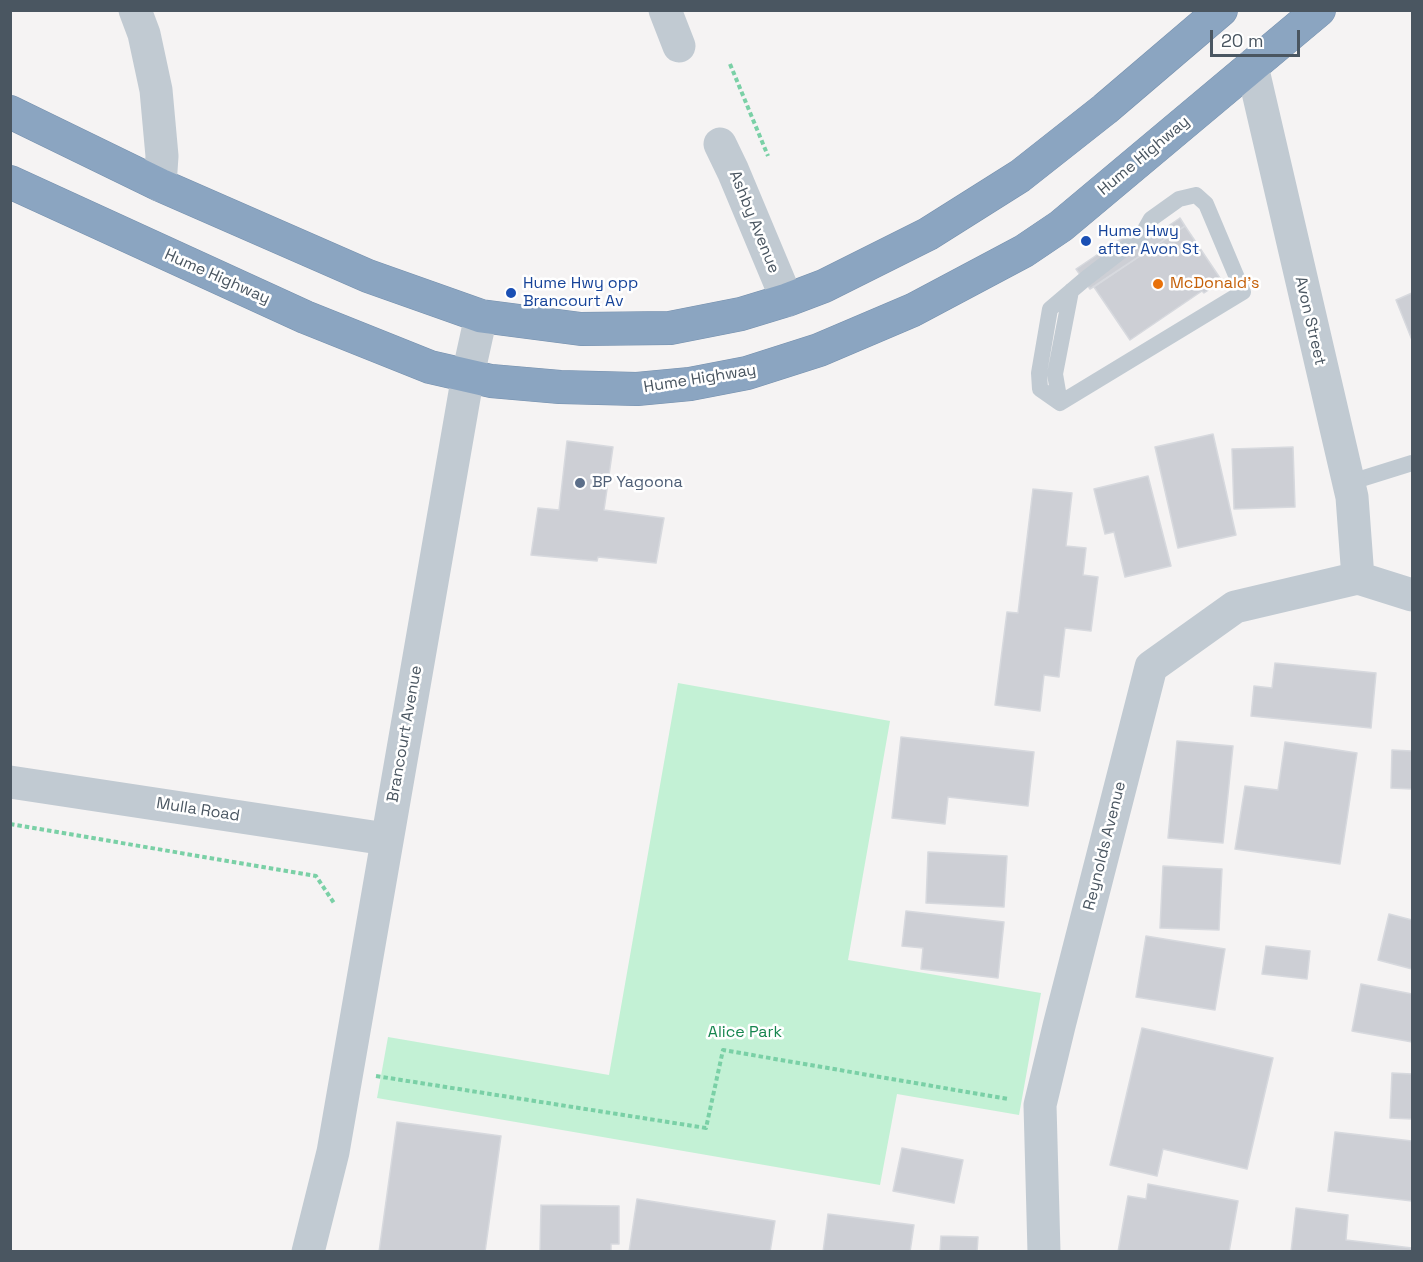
<!DOCTYPE html>
<style>
body{margin:0}
#map{position:relative;width:1423px;height:1262px;overflow:hidden;background:#f5f3f3;font-family:"Space Grotesk",sans-serif}
canvas{display:block}
.frame{position:absolute;inset:0;border:12px solid #4a5661;pointer-events:none}
.scale{position:absolute;left:1210px;top:30px;width:90px;height:27px;box-sizing:border-box;border:3px solid #4a5661;border-top:0;padding-left:8px;font-size:18px;line-height:21px;white-space:nowrap;color:#4a5661;-webkit-text-stroke:4px #fff;paint-order:stroke}
</style>
<div id="map">
<canvas width="1423" height="1262"></canvas>
<div class="frame"></div>
<div class="scale">20 m</div>
</div>
<script>
const ctx = document.querySelector('canvas').getContext('2d');
ctx.lineJoin = 'round';
function paint(path, color) { ctx.fillStyle = color; ctx.fill(path, 'evenodd'); }
const toPath = rows => new Path2D(rows.map(r => 'M' + r).join(''));
function strokePath(path, color, width, dash) { ctx.strokeStyle = color; ctx.lineWidth = width; ctx.lineCap = dash ? 'butt' : 'round'; ctx.setLineDash(dash || []); ctx.stroke(path); }
function write(font, color, halo, rows, align = 'center') {
  ctx.font = font + ' "Space Grotesk",sans-serif'; ctx.lineWidth = 5; ctx.setLineDash([]); ctx.textBaseline = 'middle'; ctx.strokeStyle = halo; ctx.fillStyle = color; for (const [text, x, y, turn = 0] of rows) {
    ctx.save(); ctx.translate(x, y); ctx.rotate((+turn || 0) * Math.PI / 180); ctx.textAlign = isNaN(turn) ? turn : align; if (halo) ctx.strokeText(text, 0, 0); ctx.fillText(text, 0, 0); ctx.restore();
  }
}
const green = toPath([
 [678,683,890,721,848,960,1041,993,1019,1115,897,1094,880,1185,377,1098,388,1037,609,1075]
]);
const building = toPath([
 [1180,218,1185,226,1090,289,1076,269,1137,228,1146,241,1180,218],
 [1185,226,1222,281,1204,293,1202,291,1130,340,1094,287,1185,226],
 [1412,293,1412,340,1396,300,1412,293],
 [1213,434,1236,535,1178,548,1155,447,1213,434],
 [567,441,613,447,604,510,664,518,656,563,598,557,597,561,531,555,538,508,559,510,567,441],
 [1293,447,1295,507,1234,509,1232,449,1293,447],
 [1148,476,1171,566,1125,577,1114,532,1105,534,1094,489,1148,476],
 [1033,489,1072,493,1066,546,1086,548,1083,575,1098,577,1091,631,1065,628,1059,677,1044,675,1040,711,995,705,1007,612,1018,613,1033,489],
 [1275,663,1376,673,1371,728,1251,716,1254,686,1272,688,1275,663],
 [901,737,1034,752,1028,806,948,797,945,824,892,818,901,737],
 [1177,741,1233,746,1223,843,1168,838,1177,741],
 [1285,742,1357,753,1340,864,1235,849,1245,786,1278,790,1285,742],
 [1392,750,1412,751,1412,789,1391,788,1392,750],
 [928,852,1007,856,1004,907,926,903,928,852],
 [1163,866,1222,869,1219,930,1160,928,1163,866],
 [906,911,1004,922,998,978,921,969,923,948,902,946,906,911],
 [1389,914,1412,920,1412,969,1378,960,1389,914],
 [1146,936,1225,949,1215,1010,1136,997,1146,936],
 [1266,946,1310,951,1307,979,1262,974,1266,946],
 [1361,984,1412,994,1412,1042,1352,1031,1361,984],
 [1142,1028,1273,1058,1247,1169,1163,1149,1157,1176,1110,1165,1142,1028],
 [1392,1073,1412,1074,1412,1119,1390,1118,1392,1073],
 [397,1122,501,1136,485,1252,379,1252,397,1122],
 [1335,1132,1412,1141,1412,1201,1328,1191,1335,1132],
 [902,1148,963,1160,954,1203,893,1191,902,1148],
 [1148,1184,1238,1201,1229,1252,1118,1252,1128,1196,1146,1199,1148,1184],
 [637,1199,775,1221,770,1252,629,1252,637,1199],
 [541,1205,619,1206,619,1244,611,1244,611,1252,540,1252,541,1205],
 [1296,1208,1348,1215,1346,1240,1412,1248,1412,1252,1291,1252,1296,1208],
 [828,1214,914,1225,910,1252,823,1252,828,1214],
 [941,1236,978,1237,977,1252,940,1252,941,1236]
]);
const path = toPath([
 [730,64,768,156],
 [10,824,316,876,334,903],
 [376,1076,706,1128,723,1050,1008,1099]
]);
const lane = toPath([
 [1196,195,1206,204,1243,292,1060,403,1040,389,1039,373,1050,309,1084,280,1142,235,1151,219,1179,199,1196,195],
 [1060,403,1055,374,1071,291],
 [1348,483,1412,463]
]);
const street = toPath([
 [135,10,144,34,156,90,162,156,160,185],
 [665,10,679,46],
 [1252,66,1352,497,1358,578],
 [720,144,733,171,787,300],
 [1358,578,1412,595],
 [10,782,386,839],
 [308,1252,333,1152,468,375,481,316],
 [1044,1252,1040,1105,1059,1026,1151,667,1235,607,1358,578]
]);
const highway = toPath([
 [10,112,160,185,368,276,481,316,581,329,670,328,741,314,787,300,824,286,928,234,1020,176,1105,109,1221,10],
 [10,182,305,317,430,367,491,381,560,387,637,389,690,384,747,373,819,350,913,310,1024,251,1061,226,1319,10]
]);
const markers = [
 [1086,241,6,"#1a4fb4"],
 [1158,284,6,"#e8710a"],
 [511,293,6,"#1a4fb4"],
 [580,483,6,"#5c6f8a"]
];
const streetNames = [
 ["Hume Highway",1144,156,-40],
 ["Ashby Avenue",754,222,68],
 ["Hume Highway",217,277,24],
 ["Avon Street",1310,321,77],
 ["Hume Highway",700,379,-9],
 ["Brancourt Avenue",405,734,-80],
 ["Mulla Road",198,810,9],
 ["Reynolds Avenue",1105,846,-76]
];
const transitNames = [
 ["Hume Hwy",1098,232],
 ["after Avon St",1098,250],
 ["Hume Hwy opp",523,284],
 ["Brancourt Av",523,302]
];
const foodNames = [
 ["McDonald's",1170,284]
];
const serviceNames = [
 ["BP Yagoona",592,483]
];
const parkNames = [
 ["Alice Park",745,1033]
];
paint(green, '#c3f1d5');
paint(building, '#cdcfd5');
strokePath(building, '#d7d9de', 1.5);
strokePath(highway, '#7690ad', 34);
strokePath(path, '#7ad0a6', 4, [4.5, 3]);
strokePath(lane, '#c1cad2', 16);
strokePath(street, '#c1cad2', 33);
strokePath(highway, '#8ba5c1', 33);
for (const [x, y, r, color] of markers) { const dot = new Path2D(); dot.arc(x, y, r, 0, 2 * Math.PI); ctx.fillStyle = color; ctx.fill(dot); strokePath(dot, '#fff', 2); }
write('16px', '#4a5661', '#fff', streetNames);
write('16px', '#164399', '#fff', transitNames, 'left');
write('16px', '#c56008', '#fff', foodNames, 'left');
write('16px', '#4e5e75', '#fff', serviceNames, 'left');
write('16px', '#17864f', '#fff', parkNames);
</script>
